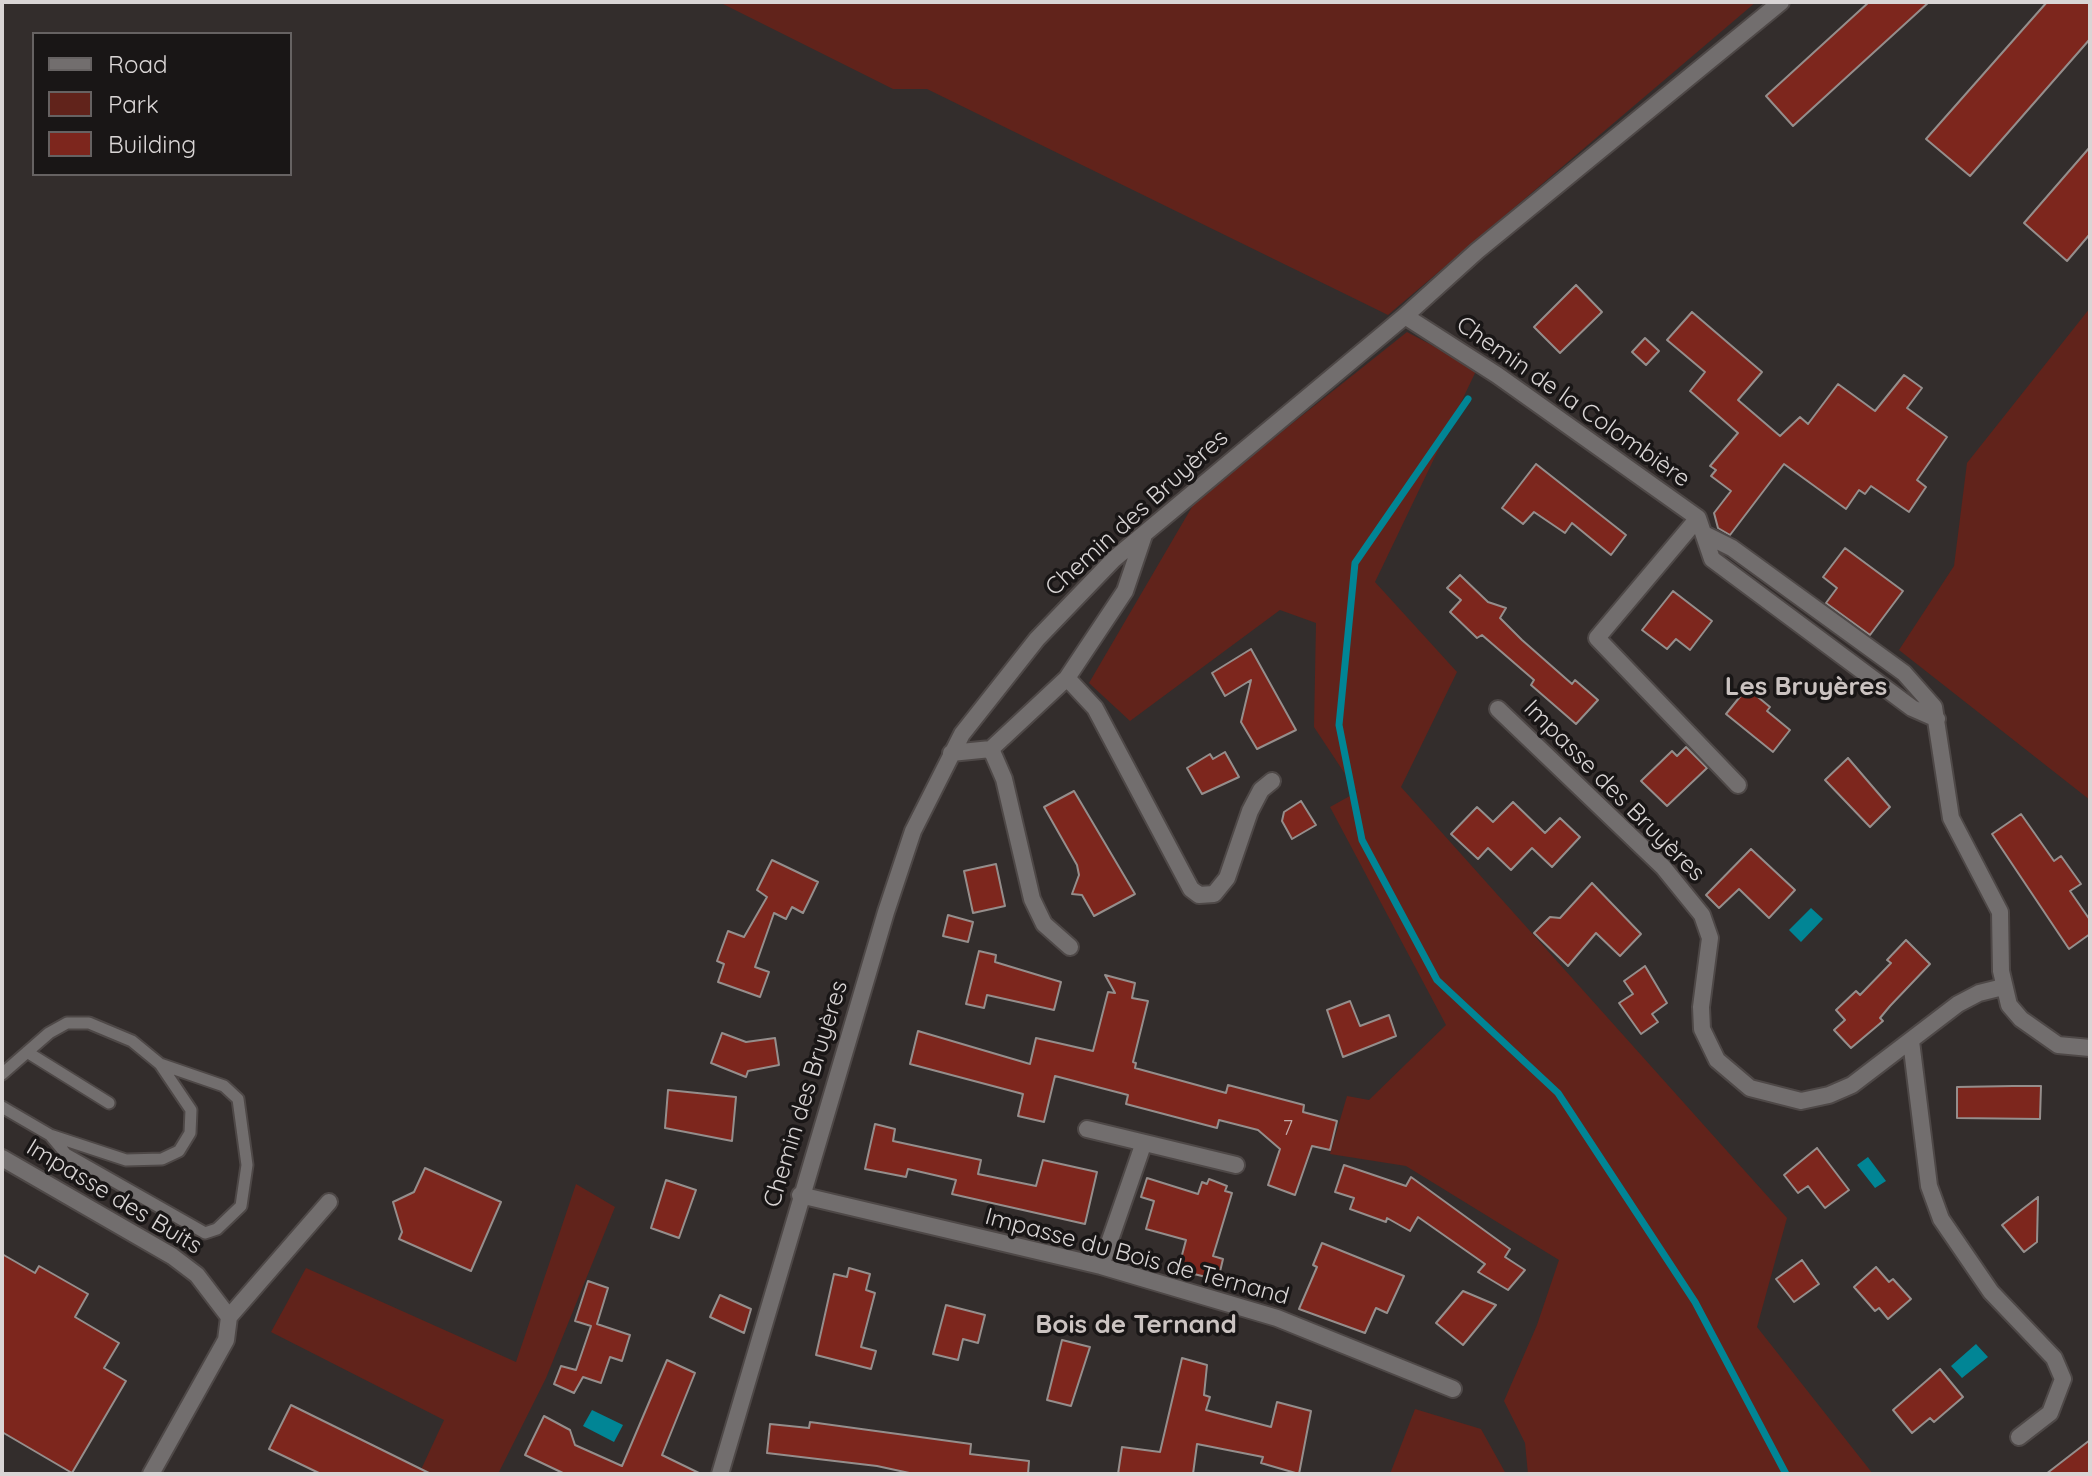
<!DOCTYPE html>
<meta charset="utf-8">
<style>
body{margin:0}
#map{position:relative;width:2092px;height:1476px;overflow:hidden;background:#332d2c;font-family:Quicksand,sans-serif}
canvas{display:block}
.frame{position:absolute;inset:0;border:4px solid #d9d5d5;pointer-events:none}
.legend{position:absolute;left:32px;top:32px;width:260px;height:144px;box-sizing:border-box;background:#191616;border:2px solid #666262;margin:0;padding:10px 14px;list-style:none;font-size:24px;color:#d9d5d5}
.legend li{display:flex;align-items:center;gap:16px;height:40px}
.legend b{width:40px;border:2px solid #666262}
</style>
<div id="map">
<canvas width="2092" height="1476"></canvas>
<div class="frame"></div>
<ul class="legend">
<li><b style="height:10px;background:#726e6e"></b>Road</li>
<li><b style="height:22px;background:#61231b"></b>Park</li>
<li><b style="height:22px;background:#7d261d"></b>Building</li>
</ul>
</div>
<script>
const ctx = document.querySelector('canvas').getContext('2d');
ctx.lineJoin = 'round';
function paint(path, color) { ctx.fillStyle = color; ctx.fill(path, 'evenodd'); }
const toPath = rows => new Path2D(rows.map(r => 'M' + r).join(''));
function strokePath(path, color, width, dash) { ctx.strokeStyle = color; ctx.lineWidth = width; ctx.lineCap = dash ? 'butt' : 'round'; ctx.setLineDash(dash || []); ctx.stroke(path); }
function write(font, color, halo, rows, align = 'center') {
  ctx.font = font + ' Quicksand,sans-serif'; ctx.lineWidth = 7; ctx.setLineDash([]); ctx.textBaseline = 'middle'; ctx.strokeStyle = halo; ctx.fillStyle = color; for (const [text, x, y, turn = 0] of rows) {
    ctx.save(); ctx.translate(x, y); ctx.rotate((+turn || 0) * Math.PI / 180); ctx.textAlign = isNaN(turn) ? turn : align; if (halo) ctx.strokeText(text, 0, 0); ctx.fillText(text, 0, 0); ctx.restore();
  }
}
const green = toPath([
 [719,2,1756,2,1388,315,927,89,893,89],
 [2090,308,2090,800,1899,650,1954,566,1967,463],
 [1407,332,1477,369,1375,582,1457,672,1401,787,1787,1218,1757,1327,1873,1474,1528,1474,1525,1443,1504,1401,1537,1325,1559,1260,1406,1166,1330,1154,1347,1096,1369,1100,1446,1025,1330,807,1357,792,1314,727,1316,623,1280,610,1130,721,1089,683,1196,500],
 [576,1184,615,1207,546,1378,498,1474,419,1474,444,1420,271,1332,306,1268,516,1362],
 [1415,1409,1481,1429,1506,1474,1390,1474]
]);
const water = toPath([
 [1811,908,1823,919,1801,942,1789,930],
 [1868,1157,1886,1181,1875,1188,1857,1165],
 [1976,1344,1988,1357,1962,1378,1951,1366],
 [592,1410,623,1425,614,1442,583,1426]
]);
const stream = toPath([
 [1468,399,1355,563,1339,725,1362,840,1437,980,1558,1093,1695,1302,1786,1474]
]);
const building = toPath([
 [1869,2,1929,2,1793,126,1766,96,1869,2],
 [2047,2,2090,2,2090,39,1970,176,1926,139,2047,2],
 [2090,147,2090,234,2067,261,2024,223,2090,147],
 [1576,285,1602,312,1560,353,1534,327,1576,285],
 [1692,312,1762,372,1738,400,1780,436,1800,417,1808,424,1838,384,1875,411,1904,375,1922,388,1907,408,1947,437,1917,480,1926,487,1909,512,1871,486,1865,494,1859,490,1846,509,1784,464,1730,535,1718,528,1714,513,1731,491,1711,476,1716,470,1710,466,1738,433,1690,391,1705,372,1667,340,1692,312],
 [1645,338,1659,351,1646,365,1632,352,1645,338],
 [1536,464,1626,535,1611,555,1572,523,1565,533,1534,512,1523,524,1502,508,1536,464],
 [1845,548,1903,591,1870,635,1826,603,1837,588,1823,577,1845,548],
 [1460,575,1488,602,1506,608,1500,618,1522,640,1572,684,1575,680,1598,700,1576,724,1531,685,1534,680,1482,635,1477,638,1450,612,1461,600,1447,588,1460,575],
 [1673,591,1712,621,1690,650,1676,639,1667,649,1642,630,1673,591],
 [1251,649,1296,730,1257,749,1241,722,1251,680,1225,696,1212,673,1251,649],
 [1747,688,1770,707,1767,711,1790,730,1773,752,1726,714,1747,688],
 [1686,747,1707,768,1667,806,1641,781,1672,751,1677,756,1686,747],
 [1225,752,1239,777,1202,794,1187,768,1210,754,1213,759,1225,752],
 [1848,758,1890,807,1870,827,1825,780,1848,758],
 [1074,791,1135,894,1094,916,1082,895,1072,894,1079,875,1077,865,1044,807,1074,791],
 [1301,801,1316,825,1292,839,1282,821,1284,812,1301,801],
 [1513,802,1545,833,1560,818,1580,837,1552,867,1532,848,1511,870,1488,848,1478,859,1451,834,1477,807,1493,822,1513,802],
 [2021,814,2054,861,2061,856,2081,884,2070,891,2090,920,2090,934,2069,949,1992,834,2021,814],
 [1751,849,1795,890,1769,918,1739,889,1719,908,1706,895,1751,849],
 [772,860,818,882,803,913,792,907,786,919,774,913,755,967,769,972,760,997,718,982,724,964,717,961,728,931,744,937,767,897,757,890,772,860],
 [996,864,1005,906,973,913,964,871,996,864],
 [1592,883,1641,934,1620,956,1596,933,1568,966,1534,933,1550,917,1560,918,1592,883],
 [948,915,973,922,968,942,943,936,948,915],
 [1906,940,1930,964,1890,1006,1880,1018,1883,1021,1851,1048,1834,1030,1845,1020,1836,1010,1856,991,1860,995,1891,963,1887,960,1906,940],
 [979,951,996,955,995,962,1061,982,1054,1010,987,995,984,1008,966,1004,979,951],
 [1645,966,1667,1003,1652,1014,1658,1022,1641,1034,1619,1003,1633,994,1624,981,1645,966],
 [1105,975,1135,983,1132,998,1148,1001,1133,1062,1136,1063,1135,1068,1226,1093,1228,1085,1304,1105,1303,1112,1337,1121,1330,1150,1312,1146,1295,1195,1268,1185,1280,1149,1258,1130,1219,1120,1217,1128,1126,1104,1128,1095,1055,1076,1044,1122,1018,1116,1023,1094,910,1064,918,1031,1030,1064,1036,1038,1093,1051,1108,992,1115,993,1105,975],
 [1350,1001,1360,1026,1389,1015,1396,1036,1343,1057,1327,1010,1350,1001],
 [722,1033,746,1042,775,1038,779,1065,748,1071,746,1077,711,1063,722,1033],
 [2013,1086,2041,1086,2040,1119,1957,1118,1957,1087,2013,1086],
 [668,1090,736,1097,732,1141,665,1128,668,1090],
 [875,1124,895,1129,893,1141,981,1160,978,1174,1036,1186,1043,1160,1097,1172,1085,1224,952,1194,956,1180,908,1169,906,1177,865,1169,875,1124],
 [1817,1148,1849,1190,1825,1208,1808,1186,1798,1193,1784,1175,1817,1148],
 [1344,1165,1406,1186,1411,1177,1510,1249,1505,1257,1525,1270,1508,1290,1478,1272,1485,1264,1418,1217,1410,1231,1387,1218,1386,1222,1350,1209,1354,1198,1335,1192,1344,1165],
 [425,1168,501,1202,471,1271,399,1239,402,1232,393,1202,414,1192,425,1168],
 [1147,1178,1198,1194,1202,1182,1207,1184,1209,1179,1227,1186,1225,1191,1232,1193,1213,1256,1223,1259,1218,1280,1178,1270,1186,1240,1146,1229,1154,1201,1141,1197,1147,1178],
 [666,1180,696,1190,679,1238,651,1228,666,1180],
 [2038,1197,2037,1242,2024,1252,2002,1225,2038,1197],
 [1322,1243,1404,1276,1387,1313,1376,1308,1365,1333,1299,1309,1317,1267,1313,1265,1322,1243],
 [2,1254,35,1273,39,1266,88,1294,75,1317,119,1343,104,1368,126,1381,72,1473,2,1432,2,1254],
 [1802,1260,1819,1284,1794,1302,1776,1279,1802,1260],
 [1876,1267,1889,1282,1893,1279,1911,1299,1888,1319,1879,1308,1875,1311,1854,1287,1876,1267],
 [849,1268,870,1274,866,1290,875,1293,861,1347,876,1351,871,1369,816,1355,834,1274,847,1277,849,1268],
 [588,1281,608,1288,597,1324,630,1335,622,1361,610,1357,601,1383,583,1377,574,1393,554,1384,561,1366,576,1370,591,1326,575,1321,588,1281],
 [1463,1291,1496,1305,1463,1345,1436,1323,1463,1291],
 [720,1295,751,1309,744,1333,710,1317,720,1295],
 [946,1305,985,1315,978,1343,963,1339,958,1360,933,1354,946,1305],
 [1062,1340,1090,1347,1071,1406,1047,1400,1062,1340],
 [1182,1358,1207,1365,1204,1395,1210,1397,1206,1410,1271,1427,1277,1402,1311,1411,1299,1474,1261,1463,1263,1457,1197,1444,1193,1474,1118,1474,1122,1447,1160,1452,1182,1358],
 [667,1360,695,1373,662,1455,701,1474,565,1474,525,1455,544,1416,570,1430,575,1445,622,1466,667,1360],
 [1940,1369,1963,1397,1934,1422,1930,1418,1912,1433,1893,1410,1940,1369],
 [291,1405,431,1474,321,1474,269,1449,291,1405],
 [810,1422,971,1444,970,1454,1029,1461,1028,1474,914,1474,877,1466,767,1453,770,1424,809,1428,810,1422],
 [2090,1440,2090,1474,2046,1474,2090,1440]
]);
const service = toPath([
 [27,1052,109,1103],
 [2,1074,49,1033,67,1023,89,1023,132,1041,160,1064,191,1110,190,1133,179,1151,162,1159,126,1160,50,1135,2,1107],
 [50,1135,66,1154,205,1233,217,1229,241,1206,247,1165,238,1099,224,1086,160,1064]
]);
const minor = toPath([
 [1405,316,1497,375,1698,518,1712,559,1912,708,1937,719],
 [1698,518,1597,638,1738,785],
 [1704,534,1732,548,1904,673,1934,707,1951,818,2000,912,2001,971,2009,1005,2021,1019,2058,1045,2090,1048],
 [1067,678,1095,708,1191,889,1199,895,1214,894,1227,878,1250,811,1261,790,1272,781],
 [1498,709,1663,867,1702,915,1710,938,1701,1007,1702,1029,1717,1060,1750,1088,1801,1101,1829,1095,1852,1085,1958,1004,1979,993,2003,987],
 [991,749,1004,779,1032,899,1044,924,1070,947],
 [951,753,991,749,1067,678,1125,591,1144,535],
 [1911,1041,1929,1186,1941,1219,1991,1292,2054,1358,2063,1379,2050,1413,2019,1437],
 [1087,1129,1236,1165],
 [2,1158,172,1256,197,1275,229,1317],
 [800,1195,1101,1266,1277,1318,1453,1389],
 [1101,1266,1143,1145],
 [151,1474,226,1340,229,1317,329,1202],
 [720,1474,886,912,913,831,962,734,1037,639,1114,559,1405,316,1477,251,1781,2]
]);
const numberNames = [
 ["7",1288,1129]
];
const streetNames = [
 ["Chemin de la Colombière",1573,402,35],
 ["Chemin des Bruyères",1137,513,-42],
 ["Impasse des Bruyères",1614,791,45],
 ["Chemin des Bruyères",806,1094,-73],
 ["Impasse des Buits",114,1197,31],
 ["Impasse du Bois de Ternand",1137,1257,15]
];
const neighbourhoodNames = [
 ["Les Bruyères",1806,687],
 ["Bois de Ternand",1136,1325]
];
paint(green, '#61231b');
paint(water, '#018595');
strokePath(stream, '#018595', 7);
paint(building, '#7d261d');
strokePath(building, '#958e8c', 2);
strokePath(service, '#4e4847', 15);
strokePath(minor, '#4e4847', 20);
strokePath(service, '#726e6e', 11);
strokePath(minor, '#726e6e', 16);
write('20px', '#c2a9a7', null, numberNames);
write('24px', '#d9d5d5', '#191616', streetNames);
write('bold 26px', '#cbc3c1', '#191616', neighbourhoodNames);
</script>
